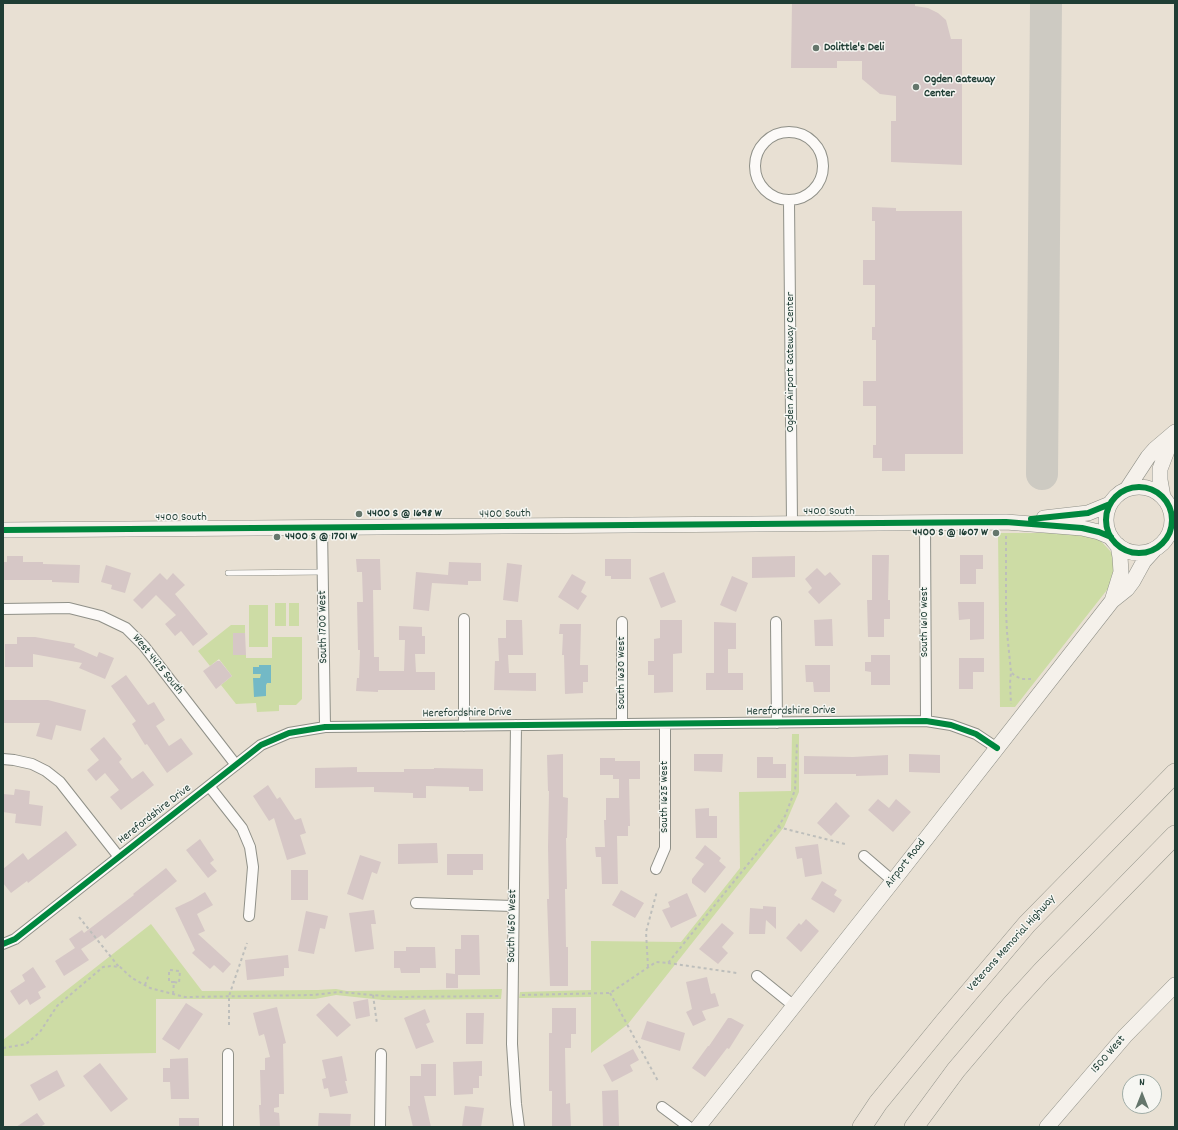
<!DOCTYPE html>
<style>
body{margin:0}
#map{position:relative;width:1178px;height:1130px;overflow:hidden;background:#e8e0d3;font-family:Dekko,sans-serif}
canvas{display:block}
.frame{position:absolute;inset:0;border:4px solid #1f3d34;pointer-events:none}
.north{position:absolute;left:1122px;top:1074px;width:40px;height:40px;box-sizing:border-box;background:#f6f6f2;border:1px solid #a0aca6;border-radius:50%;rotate:0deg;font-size:11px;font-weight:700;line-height:16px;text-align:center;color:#1f3d34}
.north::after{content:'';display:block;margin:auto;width:14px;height:18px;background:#65766c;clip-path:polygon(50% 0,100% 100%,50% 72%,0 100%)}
</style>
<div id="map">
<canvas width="1178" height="1130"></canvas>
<div class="frame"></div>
<div class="north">N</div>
</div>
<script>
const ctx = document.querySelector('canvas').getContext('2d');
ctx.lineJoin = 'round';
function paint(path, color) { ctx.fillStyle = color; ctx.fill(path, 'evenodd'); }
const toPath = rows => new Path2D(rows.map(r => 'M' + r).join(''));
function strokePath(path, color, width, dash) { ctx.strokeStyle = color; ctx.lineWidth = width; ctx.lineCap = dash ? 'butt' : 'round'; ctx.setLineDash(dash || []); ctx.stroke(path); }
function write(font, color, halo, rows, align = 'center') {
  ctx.font = font + ' Dekko,sans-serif'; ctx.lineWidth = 3; ctx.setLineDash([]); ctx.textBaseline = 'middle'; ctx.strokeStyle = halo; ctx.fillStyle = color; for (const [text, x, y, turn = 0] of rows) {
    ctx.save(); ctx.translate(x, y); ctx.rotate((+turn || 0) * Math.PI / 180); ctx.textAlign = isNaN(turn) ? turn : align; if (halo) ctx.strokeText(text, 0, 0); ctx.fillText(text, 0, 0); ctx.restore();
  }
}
const green = toPath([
 [998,533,1082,533,1100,540,1111,552,1114,559,1114,581,1015,707,1000,707],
 [275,603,286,603,286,626,275,626],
 [289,603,299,603,299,626,289,626],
 [249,605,268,605,268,647,249,647],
 [231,625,245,625,245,633,233,633,233,655,246,655,246,658,272,658,272,637,302,637,302,699,296,705,279,705,279,711,257,712,256,703,236,704,221,685,232,676,219,659,210,666,198,651],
 [792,734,799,734,799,792,784,827,628,1024,591,1053,591,997,519,998,520,992,591,990,591,941,681,942,740,868,739,792,791,791],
 [151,924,202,991,318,990,336,989,347,991,502,989,501,999,383,1000,336,995,315,999,156,999,156,1053,3,1056,3,1040]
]);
const water = toPath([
 [259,665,271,665,271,683,267,683,266,685,266,696,254,697,253,678,260,678,261,674,253,674,253,667,259,667]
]);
const taxiway = toPath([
 [1042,474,1046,3]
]);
const building = toPath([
 [792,3,915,3,915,6,928,8,938,13,946,20,951,39,962,39,962,165,891,162,891,121,896,121,896,96,880,94,862,79,862,61,837,61,837,68,791,68],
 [872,207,896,208,896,211,962,211,963,454,905,454,905,471,882,471,882,458,873,458,873,445,876,445,876,406,863,406,863,381,876,381,876,340,872,340,872,327,875,327,875,285,863,285,863,260,875,260,875,221,872,221],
 [872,555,889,555,888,600,890,600,890,619,884,619,884,637,868,637,867,600,872,600],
 [960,555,983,555,983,569,976,569,976,584,960,584],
 [7,556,23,556,23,562,43,562,43,564,80,565,79,583,52,582,52,580,3,580,3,562,7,562],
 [795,556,795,577,752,578,752,557],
 [356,559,380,559,381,590,373,590,374,657,379,657,379,671,404,671,405,640,399,640,399,626,422,627,422,636,425,636,425,654,415,654,416,672,435,672,435,690,378,690,378,692,356,691,357,678,359,678,360,650,358,650,357,602,363,602,362,572,357,572],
 [605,559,631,559,631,579,611,579,611,576,605,576],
 [449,562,481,563,481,581,468,581,468,585,432,583,429,611,413,609,416,572,448,575],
 [507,563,522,565,518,602,503,600],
 [106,565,131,573,125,593,111,589,112,585,101,582],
 [817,568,825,576,830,572,841,584,819,604,808,592,812,588,805,579],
 [664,572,676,602,661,608,649,578],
 [160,573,167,580,173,573,185,585,175,594,208,634,193,646,181,631,175,636,165,624,176,615,156,595,142,609,133,600],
 [572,574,586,582,581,592,587,596,578,610,558,597],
 [732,576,748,583,736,612,720,605],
 [958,602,984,602,984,639,970,640,970,619,959,620],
 [832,619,833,646,815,646,814,620],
 [506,620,522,620,523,655,508,655,509,673,536,673,536,691,494,690,495,661,499,661,498,638,506,638],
 [660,620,682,620,682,653,673,654,673,692,654,693,654,675,648,675,648,661,654,661,654,639,660,638],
 [714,622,736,623,736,649,728,649,728,673,743,673,743,690,706,690,706,673,714,673],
 [560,624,581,624,580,665,588,665,588,682,583,682,583,693,565,694,564,655,562,655,563,634,559,634],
 [233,633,245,633,246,655,233,655],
 [17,637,35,637,75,644,74,647,97,657,99,652,114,658,105,679,79,668,82,663,33,654,33,667,5,667,5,644,17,644],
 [871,655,890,655,890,685,871,685,871,672,865,671,865,662,871,662],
 [959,658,984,658,984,672,973,672,973,689,959,689],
 [217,661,220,661,232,676,216,689,203,671],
 [805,665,830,665,830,692,814,692,813,682,806,682],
 [126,675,148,705,154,702,165,720,156,726,169,746,181,738,193,754,167,773,147,744,145,745,132,724,136,721,111,686],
 [3,700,48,700,86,710,81,731,56,725,52,740,36,736,40,723,3,723],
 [104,737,122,759,119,762,132,779,143,771,154,785,121,810,110,797,119,790,105,773,96,781,87,770,99,760,90,749],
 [563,754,563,797,568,798,567,838,566,838,567,889,565,889,566,947,568,947,568,986,550,986,547,899,549,899,548,847,549,791,548,791,547,755],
 [694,754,723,754,722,772,694,771],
 [909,754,940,755,940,773,909,772],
 [888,755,888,775,856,776,856,774,804,774,804,756,853,757],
 [757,757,773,757,773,764,786,764,786,778,757,778],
 [600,758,615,758,615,761,640,761,640,779,629,779,630,826,628,826,628,836,617,836,618,884,602,884,601,857,596,857,595,847,605,847,604,820,606,820,606,798,619,798,619,779,613,779,613,775,600,775],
 [357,767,357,772,404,772,404,769,434,769,434,768,483,769,483,791,469,791,469,787,426,786,426,798,413,798,413,793,374,792,374,787,315,788,315,768],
 [268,785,277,799,280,797,295,820,301,818,306,833,300,835,306,854,287,860,274,818,269,821,253,796],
 [15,789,30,791,29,804,43,806,41,826,15,823,16,814,3,812,3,794,14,795],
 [878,799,889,808,896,799,911,812,893,832,868,810],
 [836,802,850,816,831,836,817,823],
 [709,808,709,816,717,816,717,838,696,838,695,809],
 [66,831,77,845,28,883,27,881,11,893,3,883,3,869,23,853,28,860],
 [200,839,214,860,210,863,217,871,208,878,186,850],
 [437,843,438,863,398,864,398,844],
 [818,844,822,874,805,877,802,858,797,859,795,847],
 [705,845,721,858,719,861,726,867,705,893,692,883,692,879,704,864,695,858],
 [447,854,483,854,483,870,473,870,473,875,447,875],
 [360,855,381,862,377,874,372,872,363,900,347,894],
 [166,868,177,881,105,939,102,935,81,949,89,960,64,976,55,961,75,948,69,939,82,930,84,933,134,895,133,894],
 [291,870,308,870,308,900,291,900],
 [822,881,837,890,834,895,842,900,834,913,811,899],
 [621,890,644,903,635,918,612,905],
 [205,892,213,905,197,914,205,931,198,934,231,964,223,973,214,965,210,969,192,953,195,950,175,908,192,900],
 [687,893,697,916,671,928,662,910,670,907,668,902],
 [763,906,776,907,776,929,766,920,765,934,749,934,750,908,763,909],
 [374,910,376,924,371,924,374,949,355,952,349,913],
 [306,911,328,916,325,929,320,928,314,954,298,951],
 [806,919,819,931,801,952,786,938,799,923,801,925],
 [722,923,734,933,722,947,728,953,718,964,699,949],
 [461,935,479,935,480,975,458,975,458,988,446,988,446,973,455,974,455,949,461,949],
 [406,947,435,947,436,968,420,968,420,973,401,973,400,968,394,968,394,951,406,951],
 [288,955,289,968,284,968,284,976,247,980,245,960],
 [33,967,46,987,38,992,41,998,30,1005,27,999,19,1005,10,991,25,981,22,975],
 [707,977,711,994,715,993,719,1006,702,1011,706,1020,693,1026,686,1012,692,1009,686,982],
 [368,999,370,1016,356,1019,353,1002],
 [186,1003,203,1014,179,1050,162,1039],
 [329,1003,351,1025,337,1037,316,1015],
 [277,1007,286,1043,283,1044,284,1094,279,1094,279,1107,274,1108,274,1112,279,1113,280,1127,260,1127,259,1105,261,1105,260,1070,265,1070,265,1058,270,1057,264,1034,259,1036,253,1013],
 [552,1008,576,1008,576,1034,571,1034,571,1048,565,1048,566,1104,570,1103,571,1127,552,1127,552,1091,549,1091,549,1033,552,1033],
 [425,1009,430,1022,426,1024,434,1042,416,1049,404,1018],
 [466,1013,484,1013,483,1044,466,1044],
 [728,1018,731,1018,744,1025,729,1049,727,1048,705,1077,692,1068,708,1046,709,1046],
 [647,1021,685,1033,680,1051,641,1039],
 [633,1049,639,1060,630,1065,633,1071,612,1082,603,1065],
 [342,1056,347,1081,345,1081,348,1093,330,1097,328,1088,324,1089,322,1079,326,1078,322,1060],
 [188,1058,189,1099,171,1099,170,1082,163,1082,163,1068,170,1068,170,1059],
 [482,1061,482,1076,479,1076,479,1088,473,1088,473,1094,454,1095,453,1062],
 [100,1063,128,1099,111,1112,83,1076],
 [421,1064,436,1064,436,1096,424,1096,431,1127,413,1127,408,1106,410,1106,410,1076,421,1076],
 [57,1070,65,1086,39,1101,30,1085],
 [618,1090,619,1127,603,1127,602,1091],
 [465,1106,484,1108,481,1127,462,1127],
 [37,1113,45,1124,40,1127,16,1127],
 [319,1113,351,1114,350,1127,318,1127],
 [179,1118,199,1118,199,1127,179,1127]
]);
const path = toPath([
 [1006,536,1006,611,1007,632,1011,672,1010,683,1011,704],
 [1012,673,1015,676,1022,679,1031,679],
 [778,827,845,844],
 [79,917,119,967],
 [668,963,737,973],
 [648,967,646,932,657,891],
 [145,985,149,974],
 [610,993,658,1081],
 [173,994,174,982,169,982,169,970,180,971,179,983,174,982],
 [373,995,377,1024],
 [522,995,610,993,656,962,668,963,778,827,785,816,795,790,797,743],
 [229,1025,229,996,247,943],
 [3,1048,26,1044,40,1032,57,1006,103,967,111,966,120,967,132,978,150,988,185,997,313,995,339,992,396,997,500,996]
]);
const lane = toPath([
 [228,573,323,572]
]);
const street = toPath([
 '755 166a34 34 0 1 1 68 0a34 34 0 1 1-68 0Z',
 [789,201,792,523],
 [925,522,926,721],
 [322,527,325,727],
 [3,609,69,608,101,616,126,628,144,646,236,765],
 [622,622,622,724],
 [776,622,777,723],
 [516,725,512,1044,516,1104,519,1127],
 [464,726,464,619],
 [3,759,14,760,32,764,46,771,60,782,119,857],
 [209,786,242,828,250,847,253,867,249,916],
 [864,856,893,881],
 [656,869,665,848,665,724],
 [416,903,513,906],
 [3,944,15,939,261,745,289,733,325,727,926,721,951,725,976,734,997,748],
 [757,976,794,1006],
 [228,1054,228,1127],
 [662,1107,689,1127],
 [380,1127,381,1054]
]);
const secondary = toPath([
 '1106 520a33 33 0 1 1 66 0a33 33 0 1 1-66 0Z',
 [1127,489,1148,457,1155,449,1175,432],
 [1163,497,1160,480,1160,469,1173,435],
 [1044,518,1088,513,1110,504],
 [3,530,1006,522,1082,528,1099,532,1111,537],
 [1112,601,1121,572,1120,557,1118,545],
 [698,1127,893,881,1112,601,1127,589,1133,581,1144,561,1154,550],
 [1047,1127,1125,1036,1175,985]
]);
const highway = toPath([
 [862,1127,878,1103,945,1021,1027,924,1175,773],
 [914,1127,956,1070,1012,1004,1042,971,1175,835]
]);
const cycleway = toPath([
 '1106 520a33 33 0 1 1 66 0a33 33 0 1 1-66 0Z',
 [1031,519,1088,513,1110,504],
 [3,530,1006,522,1082,528,1099,532,1111,537],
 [3,944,15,939,261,745,289,733,325,727,926,721,951,725,976,734,997,748]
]);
const markers = [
 [816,48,4,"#65766c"],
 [916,87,4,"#65766c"],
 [359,514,4,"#65766c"],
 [996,533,4,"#65766c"],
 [277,537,4,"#65766c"]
];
const poiNames = [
 ["Dolittle's Deli",824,48],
 ["Ogden Gateway",924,80],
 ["Center",924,94],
 ["4400 S @ 1698 W",367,514],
 ["4400 S @ 1607 W",988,533,"right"],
 ["4400 S @ 1701 W",285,537]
];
const streetNames = [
 ["Ogden Airport Gateway Center",791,362,-90],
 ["4400 South",829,512],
 ["4400 South",505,515,-1],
 ["4400 South",181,518],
 ["South 1610 West",925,622,-90],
 ["South 1700 West",324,627,-91],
 ["West 4425 South",157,665,51],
 ["South 1630 West",622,673,-90],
 ["Herefordshire Drive",791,712,-1],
 ["Herefordshire Drive",467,714,-1],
 ["South 1625 West",665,797,-90],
 ["Herefordshire Drive",155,815,-38],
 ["Airport Road",906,864,-52],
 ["South 1650 West",513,926,-89],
 ["Veterans Memorial Highway",1012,944,-48],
 ["1500 West",1109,1055,-49]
];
paint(green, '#cddca5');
paint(water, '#73b9c6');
strokePath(taxiway, '#cdcac2', 32);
paint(building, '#d6c7c6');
strokePath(lane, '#8f9088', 6);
strokePath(street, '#8f9088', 12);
strokePath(secondary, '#8f9088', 16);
strokePath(highway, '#8f9088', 20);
strokePath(path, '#bdbebb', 2, [3, 3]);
strokePath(lane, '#fcfaf8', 5);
strokePath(street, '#fcfaf8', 10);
strokePath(secondary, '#f5f1eb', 15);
strokePath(highway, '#ebe2d6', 19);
strokePath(cycleway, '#00873e', 6);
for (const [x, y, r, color] of markers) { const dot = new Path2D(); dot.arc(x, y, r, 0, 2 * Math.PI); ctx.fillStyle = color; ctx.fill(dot); strokePath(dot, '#f6f6f2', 1.5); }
write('bold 12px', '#1f3d34', '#f6f6f2', poiNames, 'left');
write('12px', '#1f3d34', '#f6f6f2', streetNames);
</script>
